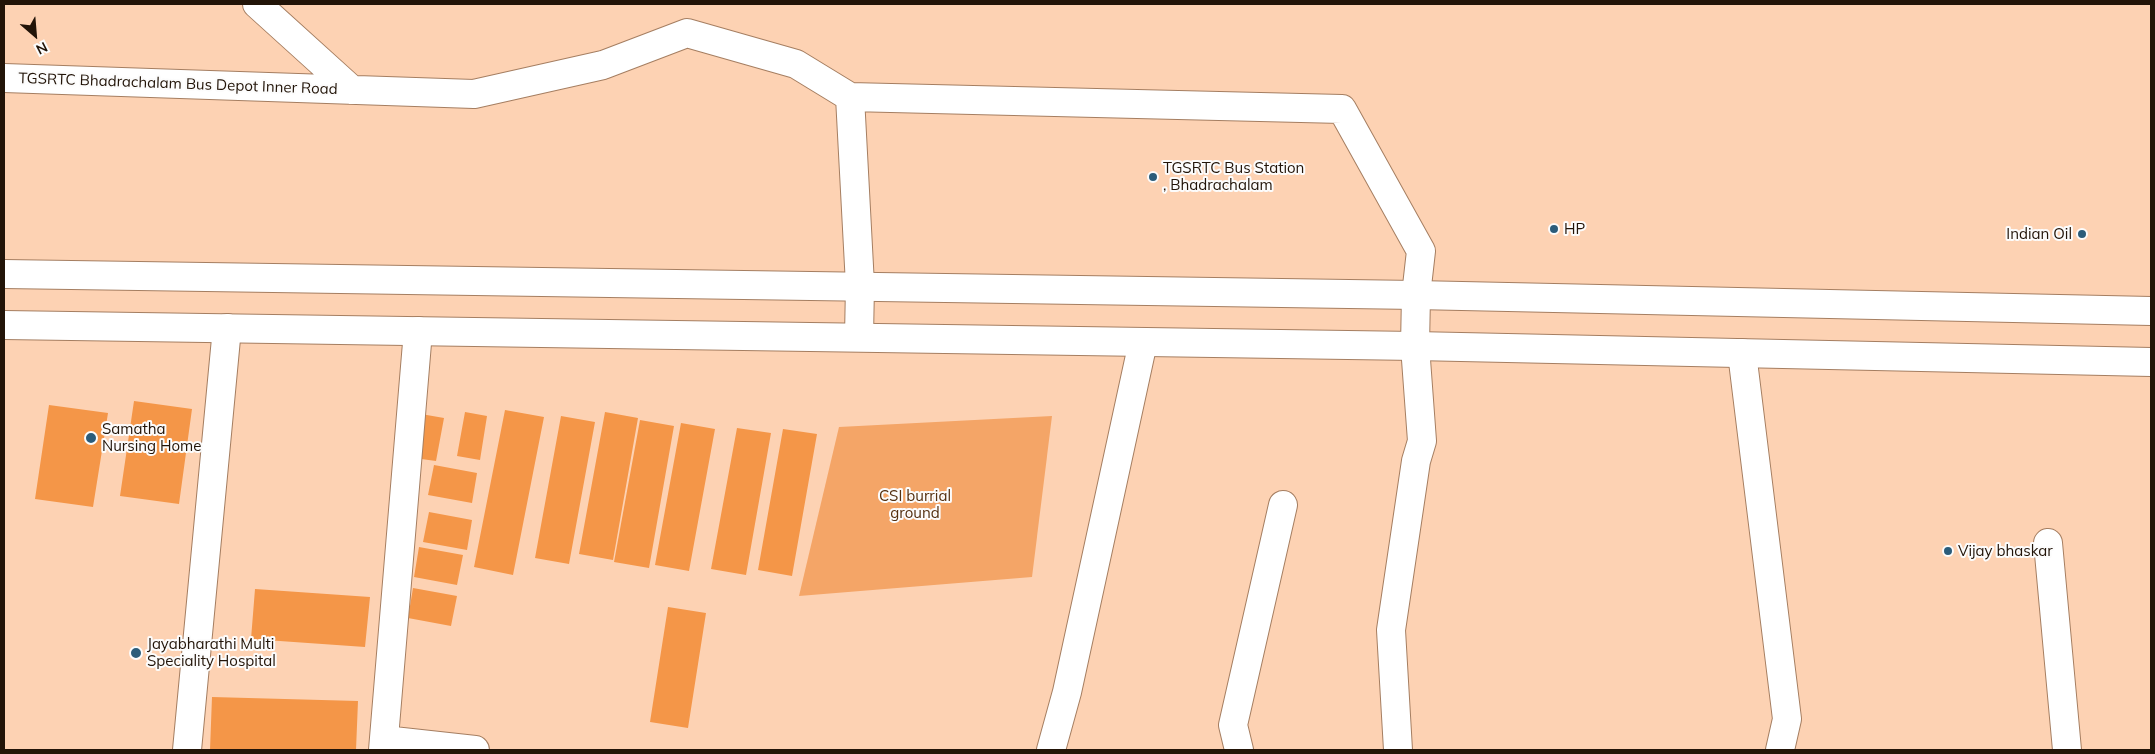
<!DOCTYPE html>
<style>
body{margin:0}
#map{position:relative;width:2155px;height:754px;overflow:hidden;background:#fdd2b3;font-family:Mulish,sans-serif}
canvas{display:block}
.frame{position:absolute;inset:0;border:5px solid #221408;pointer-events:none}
.north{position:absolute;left:10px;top:10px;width:50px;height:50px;-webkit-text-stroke:4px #fcfcfc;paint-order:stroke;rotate:153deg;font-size:14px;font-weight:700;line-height:20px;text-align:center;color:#221408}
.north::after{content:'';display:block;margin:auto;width:18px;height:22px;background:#221408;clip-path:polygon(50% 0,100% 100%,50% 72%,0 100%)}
</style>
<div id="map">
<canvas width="2155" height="754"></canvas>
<div class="frame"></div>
<div class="north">N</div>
</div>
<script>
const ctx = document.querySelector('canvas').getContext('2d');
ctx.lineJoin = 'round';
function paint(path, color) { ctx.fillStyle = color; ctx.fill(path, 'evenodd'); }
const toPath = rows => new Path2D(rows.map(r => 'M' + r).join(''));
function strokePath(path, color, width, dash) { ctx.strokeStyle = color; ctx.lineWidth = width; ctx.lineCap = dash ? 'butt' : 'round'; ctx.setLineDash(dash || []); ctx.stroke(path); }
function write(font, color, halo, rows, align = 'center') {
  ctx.font = font + ' Mulish,sans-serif'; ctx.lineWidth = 4; ctx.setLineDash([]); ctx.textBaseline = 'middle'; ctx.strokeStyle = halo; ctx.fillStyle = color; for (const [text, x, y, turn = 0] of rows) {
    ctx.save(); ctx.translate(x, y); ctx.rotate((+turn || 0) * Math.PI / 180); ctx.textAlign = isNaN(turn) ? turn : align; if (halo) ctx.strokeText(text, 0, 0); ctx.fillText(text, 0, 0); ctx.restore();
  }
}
const green = toPath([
 [1052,416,1032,577,799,596,839,427]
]);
const building = toPath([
 [134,401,192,409,179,504,120,496],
 [49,405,108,413,93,507,35,499],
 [505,410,544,417,513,575,474,567],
 [465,412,487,416,480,460,457,456],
 [605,412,638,418,613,560,579,554],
 [421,414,444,418,436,461,414,458],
 [561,416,595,422,569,564,535,558],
 [640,420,674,426,649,568,614,562],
 [681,423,715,429,689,571,655,565],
 [737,428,771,433,746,575,711,569],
 [783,429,817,434,792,576,758,570],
 [434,465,477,473,472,503,428,495],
 [429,512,472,520,467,550,423,542],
 [419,547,463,555,457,585,414,577],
 [413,588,457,596,451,626,408,618],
 [255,589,370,597,365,647,251,639],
 [668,607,706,613,688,728,650,722],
 [212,697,358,701,356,750,210,750]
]);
const minor = toPath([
 [257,4,352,90],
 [4,78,474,94,603,65,687,33,796,64,850,97],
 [859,337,860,285,850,97,1342,109,1421,251,1416,295,1415,346,1422,441,1416,461,1391,630,1398,750],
 [1742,353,1787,719,1780,750],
 [2048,543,2067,750],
 [384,740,475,750],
 [187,750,227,328],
 [383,750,418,331],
 [1051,750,1067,692,1143,342],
 [1239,750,1233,725,1283,505]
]);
const highway = toPath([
 [4,274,1416,295,2151,311],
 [4,325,1415,346,2151,362]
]);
const markers = [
 [1153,177,5,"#2b5c7a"],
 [1554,229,5,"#2b5c7a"],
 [2082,234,5,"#2b5c7a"],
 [91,438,6,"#2b5c7a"],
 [1948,551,5,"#2b5c7a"],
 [136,653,6,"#2b5c7a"]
];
const streetNames = [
 ["TGSRTC Bhadrachalam Bus Depot Inner Road",178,84,2]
];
const poiNames = [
 ["TGSRTC Bus Station",1163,168],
 [", Bhadrachalam",1163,185],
 ["HP",1564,229],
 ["Indian Oil",2072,234,"right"],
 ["Samatha",102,429],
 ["Nursing Home",102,446],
 ["Vijay bhaskar",1958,551],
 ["Jayabharathi Multi",147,644],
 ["Speciality Hospital",147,661]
];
const parkNames = [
 ["CSI burrial",915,496],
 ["ground",915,513]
];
paint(green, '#f4a567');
paint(building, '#f49648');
strokePath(minor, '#a57e61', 30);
strokePath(highway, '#a57e61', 30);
strokePath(minor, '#fff', 28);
strokePath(highway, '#fff', 28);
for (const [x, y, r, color] of markers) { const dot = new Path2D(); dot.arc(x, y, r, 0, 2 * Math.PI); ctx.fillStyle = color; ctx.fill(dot); strokePath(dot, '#fcfcfc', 2); }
write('15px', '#221408', '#fcfcfc', streetNames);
write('15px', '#221408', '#fcfcfc', poiNames, 'left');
write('15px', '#542f0f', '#fcfcfc', parkNames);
</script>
